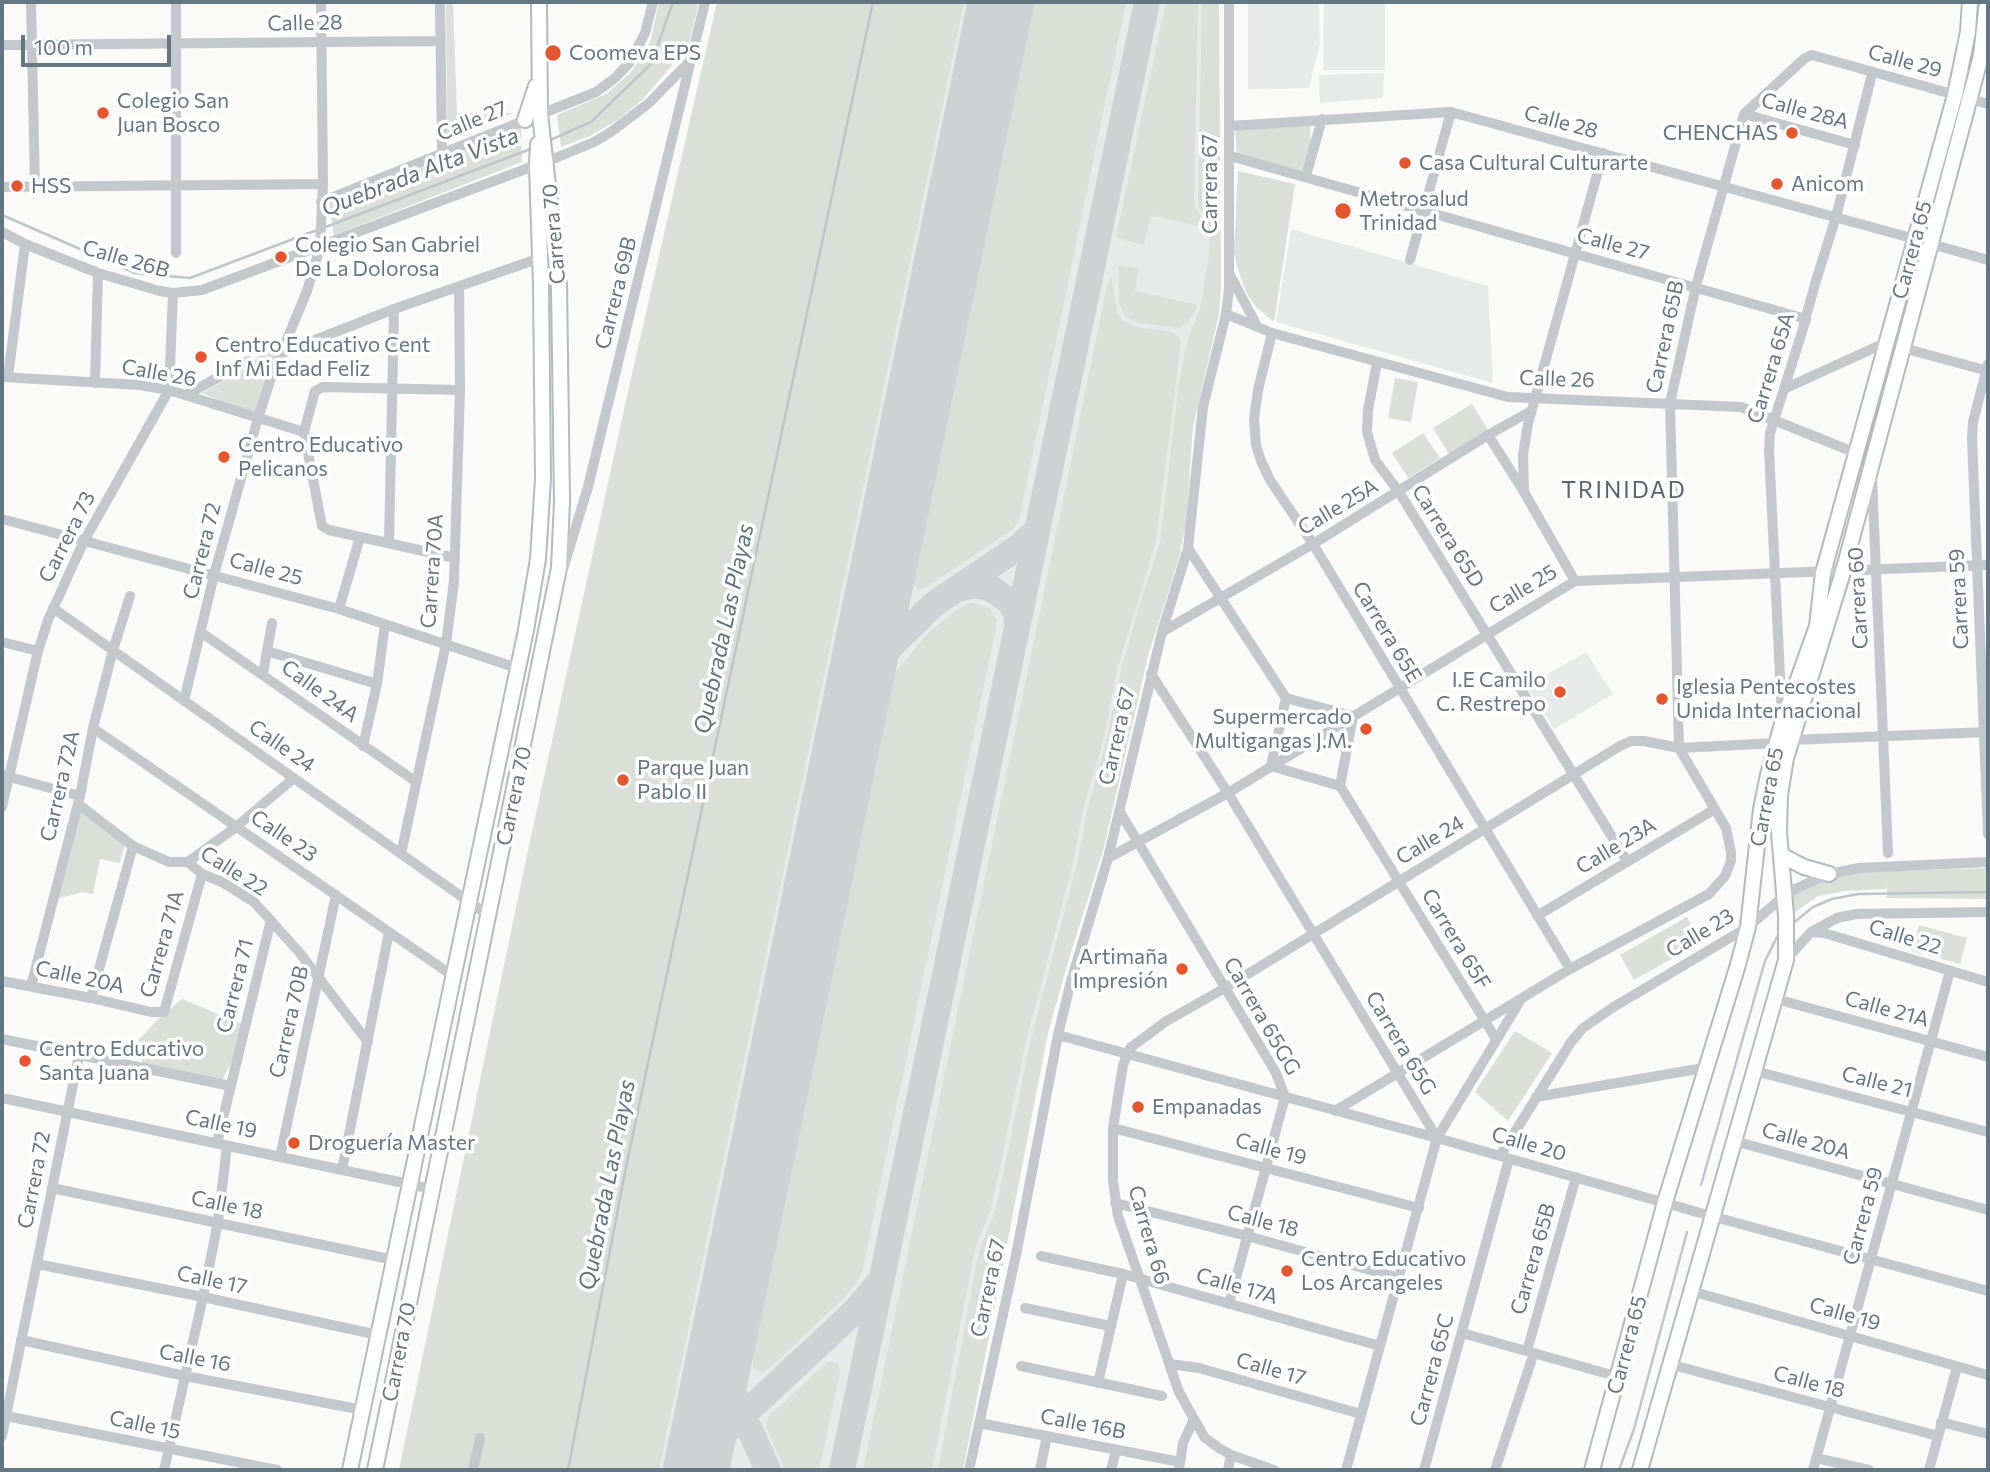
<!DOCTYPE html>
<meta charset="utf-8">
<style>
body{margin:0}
#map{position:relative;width:1990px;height:1472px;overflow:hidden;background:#fafaf8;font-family:Commissioner,sans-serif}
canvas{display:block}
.frame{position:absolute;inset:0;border:4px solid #657683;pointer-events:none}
.scale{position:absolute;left:21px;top:35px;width:150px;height:32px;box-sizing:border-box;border:4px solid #657683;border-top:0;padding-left:9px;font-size:21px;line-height:24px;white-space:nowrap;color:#657683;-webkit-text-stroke:5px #fff;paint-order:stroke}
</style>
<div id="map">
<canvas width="1990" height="1472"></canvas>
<div class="frame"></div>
<div class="scale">100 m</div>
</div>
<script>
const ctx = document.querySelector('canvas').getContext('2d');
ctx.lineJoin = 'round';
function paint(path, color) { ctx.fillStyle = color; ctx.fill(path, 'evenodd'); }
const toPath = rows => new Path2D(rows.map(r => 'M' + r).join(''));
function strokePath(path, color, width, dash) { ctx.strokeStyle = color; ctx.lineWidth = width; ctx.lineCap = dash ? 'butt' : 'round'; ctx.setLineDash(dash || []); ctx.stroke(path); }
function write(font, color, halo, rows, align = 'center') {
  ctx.font = font + ' Commissioner,sans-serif'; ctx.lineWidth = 7; ctx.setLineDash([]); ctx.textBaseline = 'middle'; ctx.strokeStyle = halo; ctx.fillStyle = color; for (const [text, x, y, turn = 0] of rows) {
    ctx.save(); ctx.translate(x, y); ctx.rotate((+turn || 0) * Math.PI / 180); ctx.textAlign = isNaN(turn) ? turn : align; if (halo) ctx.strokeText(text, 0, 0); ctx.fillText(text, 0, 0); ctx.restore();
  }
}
const built = toPath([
 [863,2,1212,2,1215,275,1179,514,1042,1032,951,1470,559,1470],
 [1248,2,1319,2,1320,44,1309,88,1248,89],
 [1324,2,1385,2,1385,70,1323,70],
 [1384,73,1383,98,1320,103,1319,75],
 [1291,229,1488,286,1493,383,1276,322],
 [1586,652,1613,694,1554,729,1527,686]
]);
const green = toPath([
 [446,2,453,2,457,113,513,113,447,140],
 [659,2,699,2,688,47,642,100,619,119,590,136,561,147,557,115,606,94,630,73,644,54,651,39],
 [717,2,964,2,659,1470,399,1470,524,869,627,396],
 [1030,2,1126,2,1019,520,1013,529,925,588,917,589,913,580],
 [1166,2,1198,2,1194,198,1195,206,1206,228,1151,215,1144,245,1116,238],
 [1202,2,1219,2,1221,287,1219,314,1193,427,1186,524,1179,558,1148,656,1103,851,1067,965,1048,1033,963,1470,938,1470,979,1251,996,1209,1030,1043,1077,864,1086,816,1107,738,1122,667,1140,604,1160,543,1179,382,1188,339,1200,309,1209,257,1210,226,1199,208,1198,198],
 [1310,126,1311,150,1304,173,1237,155,1235,128],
 [521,127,522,162,334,235,329,205],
 [1238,171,1295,184,1274,322,1256,307,1246,292,1238,269,1234,253],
 [1118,265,1139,269,1135,291,1198,305,1187,324,1179,328,1140,323,1127,318,1119,304],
 [1111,276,1117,312,1122,320,1137,327,1172,332,1180,338,1181,342,1156,541,1118,666,1104,737,1082,814,1073,864,1027,1037,991,1209,975,1249,932,1470,863,1470,1107,287],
 [270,343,279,345,254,415,202,393,242,371,254,361],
 [1395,378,1418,382,1411,422,1388,418],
 [1472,404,1488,430,1449,454,1433,428],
 [1423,433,1440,458,1408,478,1392,453],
 [973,603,990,608,997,620,996,627,862,1272,859,1279,845,1297,769,1369,760,1373,753,1367,754,1351,893,675,929,632,964,605],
 [78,811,125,844,120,863,100,859,93,894,83,892,56,899],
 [1988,868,1988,899,1887,898,1887,883,1886,889,1846,891,1818,896,1794,913,1789,896,1819,880,1855,872],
 [1687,917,1701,942,1634,980,1620,955],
 [1919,925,1967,938,1960,964,1912,951],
 [182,999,242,1024,236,1054,220,1084,154,1070,142,1062,142,1049,135,1044,156,1021],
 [1515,1031,1552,1053,1508,1121,1475,1092],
 [829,1361,838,1364,840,1372,819,1470,785,1470,766,1427,768,1417]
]);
const stream = toPath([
 [548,141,591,122,651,64,673,2],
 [2,215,135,273,190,278,317,230],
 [323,228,533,148],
 [1792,924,1813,907,1832,899,1858,894,1988,892],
 [1701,1185,1765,961,1777,937,1781,933],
 [568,1470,626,1167,873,2],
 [1619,1470,1634,1429,1687,1232]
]);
const taxiway = toPath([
 [957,589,975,585,992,589,1010,602,1016,613,1017,625],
 [861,676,934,604,1020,546,1037,530],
 [721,1349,723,1371,768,1470],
 [697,1464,709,1447,855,1311,876,1286],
 [842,1470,1147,2]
]);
const runway = toPath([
 [696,1470,1001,2]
]);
const minor = toPath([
 [31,2,35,188],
 [440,2,442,154],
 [2,45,440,41],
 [1744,114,1855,145],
 [1230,126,1451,112,1915,239],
 [1230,156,1806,319,1784,389,1887,342],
 [1306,176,1322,119],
 [2,187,323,184],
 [321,202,596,92,615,78,630,62,645,33,653,2],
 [2,232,25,244,98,273,160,291,173,293,202,290,558,157,594,142,611,132,649,103,692,59],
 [1931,244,1988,260],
 [176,253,176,2],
 [1410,260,1451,112],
 [1230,275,1257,326],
 [1226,314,1272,333,1508,397,1741,407,1856,453],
 [1804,324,1815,284,1836,217,1872,74],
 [1272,333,1258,390,1254,419,1256,445,1261,461,1270,480,1313,544,1570,969],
 [1903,348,1988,371],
 [282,353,394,309,540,258],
 [1377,363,1368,410,1367,432,1375,460,1399,492,1627,861],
 [1988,364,1973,422,1972,438,1988,834],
 [2,377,140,385,169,390,304,432],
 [8,377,25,244],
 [95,383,98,273],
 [186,395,248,361],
 [1488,435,1524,492],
 [1872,478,1888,853],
 [2,519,339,609,517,668],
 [389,543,394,309],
 [1188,548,1286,698,1353,716,1340,786,1496,1039],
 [455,558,329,530,322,526,304,432,315,391,323,387,460,390],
 [563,569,588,487,705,2],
 [1575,581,1524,492,1523,455,1528,424,1603,153],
 [53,608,489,916],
 [339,609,360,537],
 [1162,632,1313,544,1488,435,1531,411],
 [202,633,415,781],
 [2,642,38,651],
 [267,651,377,684],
 [263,674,272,623],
 [1151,674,1228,793,1437,1138],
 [1286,698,1271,766,1340,786],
 [184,701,214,575,258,418,271,378,307,291,320,247,323,184,321,2],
 [1782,717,1769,450,1770,433,1786,383],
 [93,728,453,976],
 [1791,740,1988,732],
 [363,746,377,684,385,624],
 [2,775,80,796],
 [78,804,133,846,169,862,188,862,202,874,222,882,254,902,299,952,368,1042],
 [2,807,38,651,48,620,84,541,169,390,173,293],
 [1120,812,1276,1073,1285,1097,1229,1304],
 [401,854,446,644,454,581,460,390,459,286],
 [1108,858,1228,793,1575,581,1988,565],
 [188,862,236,827,294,778],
 [1537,916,1715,809],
 [1811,932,1824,933,1988,982],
 [1786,960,1811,932,1837,918,1856,914,1988,912],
 [2,981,91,998,151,1012,164,1012,202,874],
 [31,986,80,796,93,728,113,650,130,596],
 [91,998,133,846],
 [1776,999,1988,1057],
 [1058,1035,1437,1138,1711,1216,1988,1291],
 [2,1039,231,1086],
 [1755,1071,1988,1132],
 [1536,1097,1709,1067],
 [2,1098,432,1189],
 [1335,1111,1570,969,1709,894,1725,876,1731,861,1731,852,1726,828,1679,748,1670,403,1696,286,1744,114,1805,58,1812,55,1988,104],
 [1113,1128,1419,1208],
 [1734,1141,1988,1210],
 [217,1143,271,920],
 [1500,1156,1571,1042,1583,1028,1612,1008,1748,927,1784,896,1797,888,1829,874,1859,868,1988,862],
 [280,1157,336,895],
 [342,1170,389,932],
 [52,1188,394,1260],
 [1115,1203,1247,1236,1399,1278],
 [1041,1256,1123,1274,1380,1346],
 [37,1264,203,1297,378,1335],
 [1691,1291,1988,1375],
 [1025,1308,1110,1326],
 [1462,1333,1619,1377],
 [21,1340,185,1376,363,1410],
 [1527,1351,1576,1177],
 [1170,1364,1199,1368,1361,1414],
 [1669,1364,1938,1436],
 [1021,1366,1162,1396],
 [1098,1383,1123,1274],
 [6,1416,277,1470],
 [1941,1422,1988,1434],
 [979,1423,1180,1462],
 [2,1436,79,1055],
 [1816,1458,1869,1470],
 [164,1470,203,1297,218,1222,227,1146],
 [473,1470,480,1438],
 [969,1470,1017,1250,1058,1035,1070,985,1108,858,1162,632,1188,548,1203,407,1226,314,1229,289,1229,2],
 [1040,1470,1047,1436],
 [1111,1470,1116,1451],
 [1179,1470,1183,1443,1194,1419],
 [1228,1470,1231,1455],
 [1274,1470,1231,1455,1219,1448,1205,1438,1194,1419,1179,1392,1118,1216,1113,1181,1113,1128,1123,1065,1130,1048,1165,1022,1225,988,1620,746,1631,741,1644,741,1679,748,1777,743],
 [1346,1470,1437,1138,1520,1001],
 [1424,1470,1509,1159],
 [1495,1470,1534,1353],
 [1813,1470,1950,971],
 [1929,1470,1957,1367]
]);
const major = toPath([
 [525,120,536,86],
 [1781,855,1804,867,1829,874],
 [350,1470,526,630,538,559,543,478,541,286,537,165,538,144],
 [375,1470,559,568,562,502,559,284,540,114,539,2],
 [1592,1470,1665,1202,1737,968,1748,927,1761,809,1768,775,1782,724,1817,626,1823,573,1955,95,1968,32,1970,2],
 [1640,1470,1786,960,1786,916,1779,832,1780,795,1786,758,1843,572,1981,56,1987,2]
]);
const markers = [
 [553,53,9,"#e4572e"],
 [103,113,7,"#e4572e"],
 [1792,133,7,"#e4572e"],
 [1405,163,7,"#e4572e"],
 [1777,184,7,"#e4572e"],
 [17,186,7,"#e4572e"],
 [1343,211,9,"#e4572e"],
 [281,257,7,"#e4572e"],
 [201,357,7,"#e4572e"],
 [224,457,7,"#e4572e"],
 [1560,692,7,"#e4572e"],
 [1662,699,7,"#e4572e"],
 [1366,729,7,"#e4572e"],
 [623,780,7,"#e4572e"],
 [1182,969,7,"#e4572e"],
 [25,1061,7,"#e4572e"],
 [1138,1107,7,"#e4572e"],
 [294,1143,7,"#e4572e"],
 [1287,1271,7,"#e4572e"]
];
const streetNames = [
 ["Calle 28",305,23,-1],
 ["Calle 29",1905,61,15],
 ["Calle 28A",1805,111,15],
 ["Calle 27",472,121,-22],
 ["Calle 28",1561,122,15],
 ["Carrera 67",1210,184,-90],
 ["Carrera 70",554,234,-95],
 ["Calle 27",1613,244,15],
 ["Carrera 65",1912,250,-75],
 ["Calle 26B",126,259,16],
 ["Carrera 69B",616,293,-76],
 ["Carrera 65B",1665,337,-78],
 ["Carrera 65A",1771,368,-73],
 ["Calle 26",159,373,10],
 ["Calle 26",1557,379,2],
 ["Calle 25A",1338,507,-31],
 ["Carrera 65D",1448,536,58],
 ["Carrera 73",67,537,-63],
 ["Carrera 72",202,551,-76],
 ["Calle 25",266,569,15],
 ["Carrera 70A",432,571,-86],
 ["Calle 25",1523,589,-31],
 ["Carrera 60",1858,598,-93],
 ["Carrera 59",1959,599,-93],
 ["Carrera 65E",1387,632,59],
 ["Calle 24A",320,691,36],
 ["Carrera 67",1117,736,-77],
 ["Calle 24",282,746,35],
 ["Carrera 72A",60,786,-77],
 ["Carrera 70",514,796,-78],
 ["Carrera 65",1767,797,-79],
 ["Calle 23",284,836,34],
 ["Calle 24",1430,840,-31],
 ["Calle 23A",1616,846,-31],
 ["Calle 22",234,871,32],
 ["Calle 23",1700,933,-31],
 ["Calle 22",1905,937,17],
 ["Carrera 65F",1456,939,59],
 ["Carrera 71A",162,944,-74],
 ["Calle 20A",80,977,12],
 ["Carrera 71",235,986,-76],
 ["Calle 21A",1887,1009,15],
 ["Carrera 65GG",1262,1016,60],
 ["Carrera 70B",289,1022,-77],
 ["Carrera 65G",1401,1043,59],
 ["Calle 21",1877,1082,14],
 ["Calle 19",221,1124,12],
 ["Calle 20A",1806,1141,15],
 ["Calle 20",1529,1144,16],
 ["Calle 19",1271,1149,15],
 ["Carrera 72",34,1180,-79],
 ["Calle 18",227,1205,12],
 ["Carrera 59",1863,1216,-75],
 ["Calle 18",1263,1221,15],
 ["Carrera 66",1149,1235,74],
 ["Carrera 65B",1533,1259,-74],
 ["Calle 17",212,1280,12],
 ["Calle 17A",1237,1286,16],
 ["Carrera 67",988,1288,-78],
 ["Calle 19",1845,1314,16],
 ["Carrera 65",1627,1345,-75],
 ["Carrera 70",399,1352,-79],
 ["Calle 16",195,1358,11],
 ["Calle 17",1271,1369,16],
 ["Carrera 65C",1432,1370,-75],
 ["Calle 18",1809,1382,15],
 ["Calle 16B",1083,1424,11],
 ["Calle 15",145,1425,12]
];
const poiNames = [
 ["Coomeva EPS",569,53],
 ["Colegio San",117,101],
 ["Juan Bosco",117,125],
 ["CHENCHAS",1778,133,"right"],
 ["Casa Cultural Culturarte",1419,163],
 ["Anicom",1791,184],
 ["HSS",31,186],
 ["Metrosalud",1359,199],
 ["Trinidad",1359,223],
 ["Colegio San Gabriel",295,245],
 ["De La Dolorosa",295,269],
 ["Centro Educativo Cent",215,345],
 ["Inf Mi Edad Feliz",215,369],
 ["Centro Educativo",238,445],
 ["Pelicanos",238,469],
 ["I.E Camilo",1546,680,"right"],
 ["C. Restrepo",1546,704,"right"],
 ["Iglesia Pentecostes",1676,687],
 ["Unida Internacional",1676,711],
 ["Supermercado",1352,717,"right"],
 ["Multigangas J.M.",1352,741,"right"],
 ["Parque Juan",637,768],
 ["Pablo II",637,792],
 ["Artimaña",1168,957,"right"],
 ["Impresión",1168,981,"right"],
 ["Centro Educativo",39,1049],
 ["Santa Juana",39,1073],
 ["Empanadas",1152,1107],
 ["Droguería Master",308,1143],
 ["Centro Educativo",1301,1259],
 ["Los Arcangeles",1301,1283]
];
const waterNames = [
 ["Quebrada Alta Vista",420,172,-21],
 ["Quebrada Las Playas",724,629,-78],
 ["Quebrada Las Playas",607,1185,-79]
];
const neighbourhoodNames = [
 ["TRINIDAD",1624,490]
];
paint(built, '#e8e9e9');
paint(green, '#dadfd7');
strokePath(stream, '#bbc7cb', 2.5);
strokePath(taxiway, '#ced2d4', 26);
strokePath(runway, '#ced2d4', 66);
strokePath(major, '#b5babe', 18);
strokePath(minor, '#c3c8cc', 10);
strokePath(major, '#fff', 14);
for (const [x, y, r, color] of markers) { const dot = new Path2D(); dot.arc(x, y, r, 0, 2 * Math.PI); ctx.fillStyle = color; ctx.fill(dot); strokePath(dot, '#fff', 2.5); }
write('21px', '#657683', '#fff', streetNames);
write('21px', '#657683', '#fff', poiNames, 'left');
write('italic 23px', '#60757c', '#fff', waterNames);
ctx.letterSpacing = '2px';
write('23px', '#57646e', '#fff', neighbourhoodNames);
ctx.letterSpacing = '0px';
</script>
